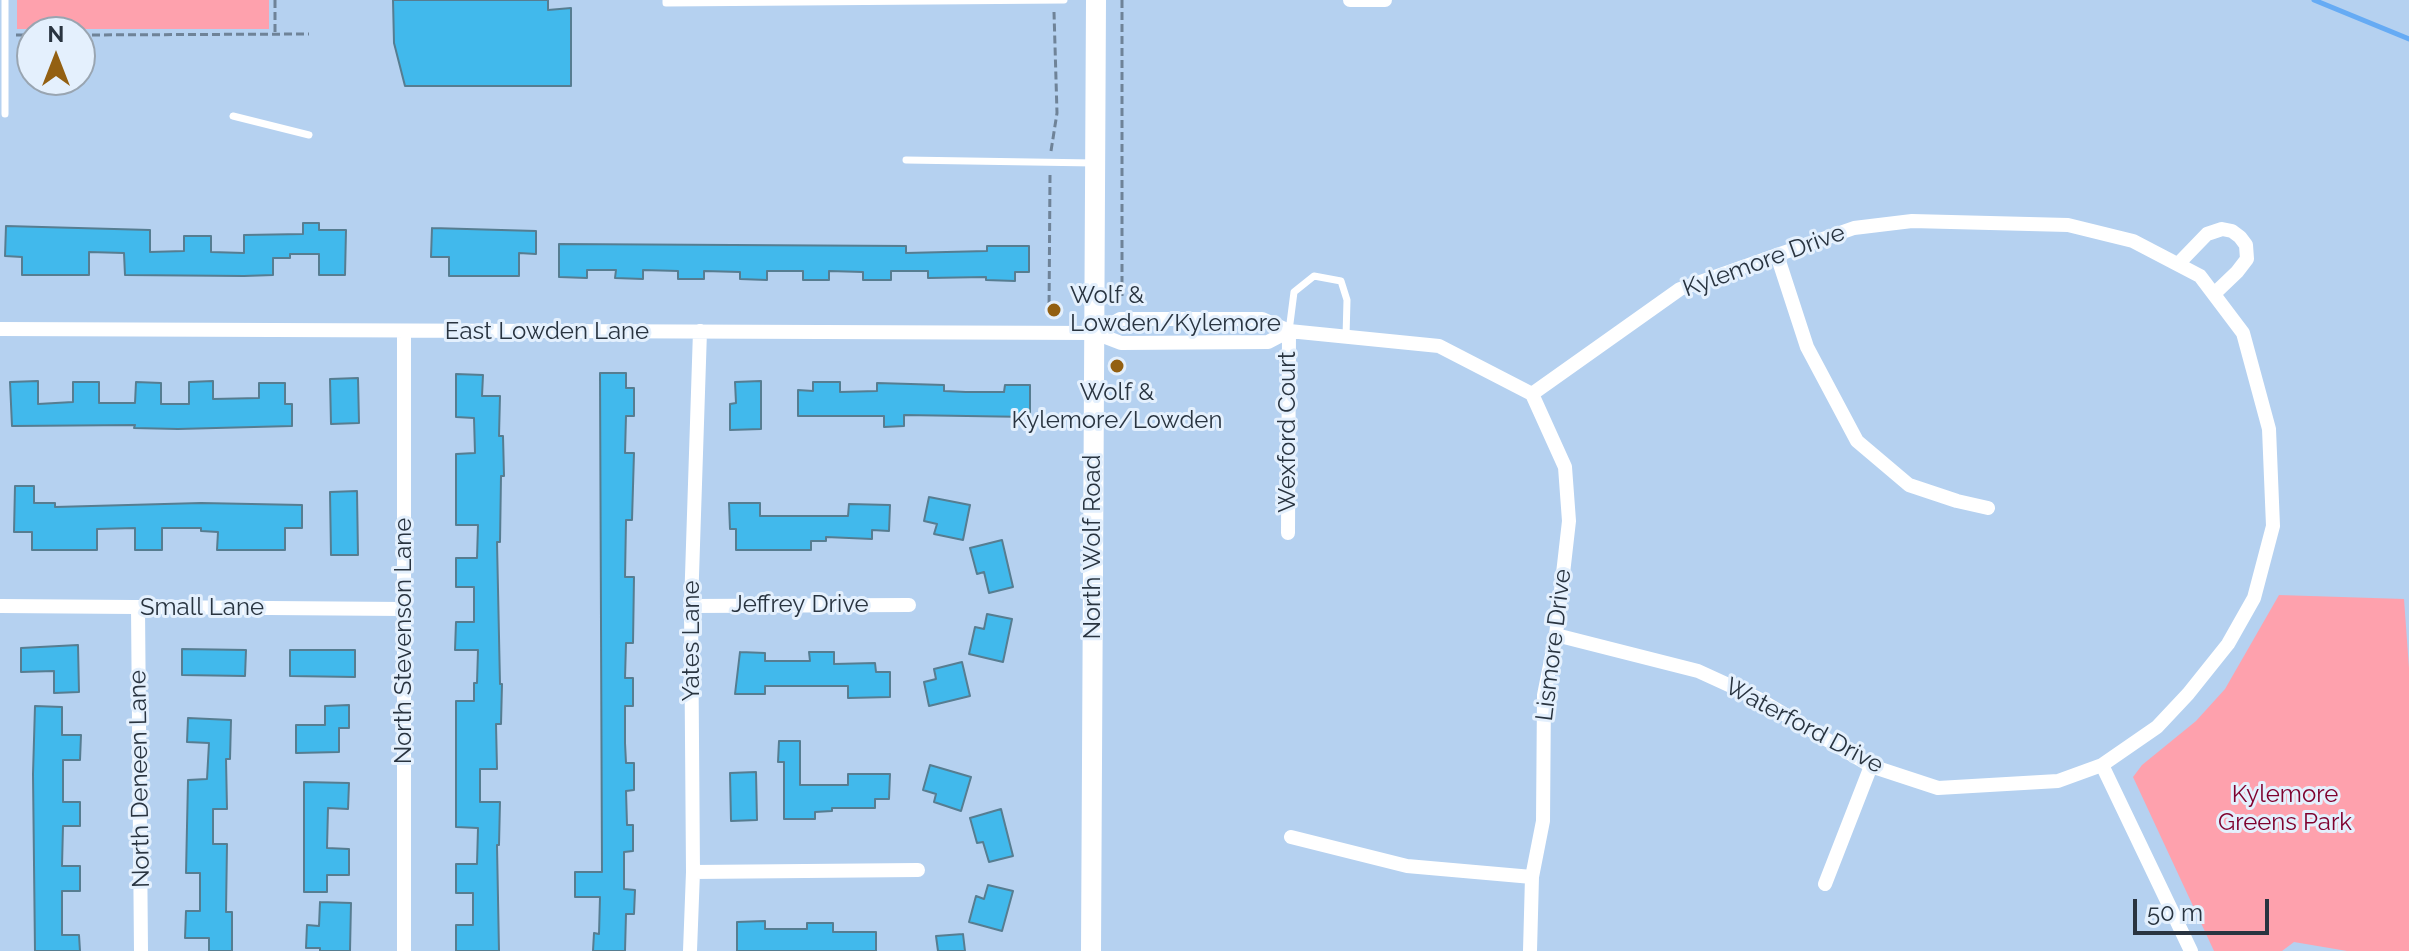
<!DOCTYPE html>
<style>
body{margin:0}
#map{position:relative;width:2409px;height:951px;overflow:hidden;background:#b5d1f0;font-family:Raleway,sans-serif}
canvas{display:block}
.north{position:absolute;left:16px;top:16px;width:80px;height:80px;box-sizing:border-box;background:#e4f0fd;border:2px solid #99a5b1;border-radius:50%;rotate:0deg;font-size:22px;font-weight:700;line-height:32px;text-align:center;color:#293440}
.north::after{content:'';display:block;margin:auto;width:28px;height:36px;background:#936012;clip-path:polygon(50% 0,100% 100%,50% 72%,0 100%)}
.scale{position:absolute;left:2133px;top:899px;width:136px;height:36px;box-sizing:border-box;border:4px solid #293440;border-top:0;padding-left:10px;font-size:24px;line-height:28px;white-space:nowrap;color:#293440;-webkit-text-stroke:6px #e4f0fd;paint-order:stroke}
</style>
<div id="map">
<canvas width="2409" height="951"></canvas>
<div class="north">N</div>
<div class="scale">50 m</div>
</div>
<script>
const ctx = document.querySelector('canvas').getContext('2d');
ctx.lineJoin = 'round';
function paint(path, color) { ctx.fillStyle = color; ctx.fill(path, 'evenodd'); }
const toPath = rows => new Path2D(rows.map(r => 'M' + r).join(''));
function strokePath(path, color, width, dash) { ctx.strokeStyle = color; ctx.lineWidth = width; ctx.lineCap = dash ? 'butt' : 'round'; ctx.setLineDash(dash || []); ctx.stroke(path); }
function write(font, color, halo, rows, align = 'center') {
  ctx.font = font + ' Raleway,sans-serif'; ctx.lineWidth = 6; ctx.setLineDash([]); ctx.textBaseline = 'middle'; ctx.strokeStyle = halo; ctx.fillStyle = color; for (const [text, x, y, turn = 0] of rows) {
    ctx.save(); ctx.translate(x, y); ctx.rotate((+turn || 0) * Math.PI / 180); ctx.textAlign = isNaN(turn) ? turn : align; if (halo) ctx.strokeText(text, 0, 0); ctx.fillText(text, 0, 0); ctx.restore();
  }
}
const green = toPath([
 [17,0,269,0,269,29,17,29],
 [2279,595,2404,599,2409,668,2409,951,2347,951,2294,942,2282,951,2214,951,2133,777,2142,765,2196,721,2225,689]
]);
const stream = toPath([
 [2314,0,2409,39]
]);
const building = toPath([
 [393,0,548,0,548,10,571,8,571,86,405,86,394,43,393,0],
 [303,223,319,223,319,230,346,230,345,275,319,275,319,254,290,254,290,258,273,258,273,275,244,276,125,275,124,253,89,252,89,275,22,275,22,257,5,256,6,226,150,230,150,252,184,251,184,236,211,236,211,252,244,253,244,235,303,234,303,223],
 [432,228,536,231,536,254,519,253,519,276,449,276,449,257,431,257,432,228],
 [559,244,906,246,906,253,987,251,987,246,1029,246,1029,272,1015,272,1015,281,986,280,986,277,928,278,928,271,891,271,891,280,863,280,863,272,829,271,829,280,803,280,803,271,767,271,767,280,740,279,740,272,704,271,704,279,678,279,678,271,643,270,643,279,615,278,616,270,587,270,587,278,559,277,559,244],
 [600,373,626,373,626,388,634,388,634,416,626,416,625,453,634,453,632,520,626,520,625,577,634,577,633,643,626,643,625,678,633,678,633,706,625,706,625,743,626,763,634,763,634,790,626,791,627,825,633,825,633,851,624,852,624,889,635,890,634,914,626,914,625,951,593,951,594,933,599,934,600,897,575,897,575,872,602,872,600,373],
 [456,374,483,375,482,396,500,396,499,436,503,436,504,476,501,476,500,542,497,542,500,684,502,684,501,724,496,724,497,769,480,769,480,802,500,802,499,845,497,845,499,951,456,951,456,925,473,925,473,893,456,893,456,864,477,864,478,828,456,827,456,701,474,701,474,683,477,683,478,650,455,650,456,622,474,622,474,587,456,587,456,558,477,558,478,525,456,525,456,454,475,453,474,418,456,417,456,374],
 [358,378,359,423,331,424,330,379,358,378],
 [38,381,38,404,73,402,73,382,99,382,99,403,135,403,136,382,161,383,161,404,189,404,189,382,213,381,213,399,259,398,259,383,285,383,285,404,292,404,292,426,178,429,134,428,135,425,12,426,10,382,38,381],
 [761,381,761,429,730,430,730,404,736,403,735,382,761,381],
 [813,382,840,382,840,392,877,391,877,383,944,385,944,391,966,392,1004,392,1005,385,1030,385,1030,417,904,415,904,426,884,427,884,416,798,416,798,390,813,391,813,382],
 [15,486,34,486,34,503,55,503,55,507,201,503,302,505,302,528,285,528,285,550,217,550,218,532,201,531,201,528,162,528,162,550,135,550,135,528,97,529,97,550,32,550,32,532,14,532,15,486],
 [357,491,358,555,331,555,330,492,357,491],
 [929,497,970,505,963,540,934,534,937,524,924,521,929,497],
 [729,503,760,503,760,516,848,516,849,504,890,505,889,531,872,530,872,539,826,537,826,541,811,541,811,550,736,550,736,529,730,529,729,503],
 [1002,540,1013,587,989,593,984,572,977,574,970,548,1002,540],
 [987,614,1012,619,1003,662,969,654,975,627,984,629,987,614],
 [78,645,79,692,54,693,54,671,21,672,21,648,78,645],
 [182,649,246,650,245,676,182,675,182,649],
 [290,650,355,650,355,677,290,676,290,650],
 [740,652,765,653,765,661,810,661,809,652,834,652,834,664,875,663,876,672,890,672,890,697,848,698,848,686,765,686,765,694,735,694,740,652],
 [962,662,970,696,929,706,924,682,936,679,934,669,962,662],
 [349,705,349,728,339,728,339,752,296,753,296,725,325,725,325,706,349,705],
 [35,706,62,707,62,735,81,735,80,760,63,760,63,802,80,802,80,826,63,826,62,866,80,866,80,891,62,891,62,935,79,935,80,951,35,951,33,774,35,706],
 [188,718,231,720,230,759,226,759,227,809,213,809,213,844,227,844,226,912,232,912,232,951,209,951,209,938,185,938,186,911,200,911,200,873,186,873,188,780,207,779,209,743,187,742,188,718],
 [779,741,800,741,800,785,848,785,848,774,890,774,889,799,875,799,875,808,832,808,832,811,815,812,815,819,784,819,784,762,778,762,779,741],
 [930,765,971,777,961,811,934,802,936,794,923,790,930,765],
 [756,772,757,820,731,821,730,773,756,772],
 [304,782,349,783,348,809,328,808,327,848,349,849,349,875,327,875,327,892,304,892,304,782],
 [1001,809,1013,856,989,862,983,842,977,843,970,818,1001,809],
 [988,885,1013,891,1002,931,969,922,976,896,984,899,988,885],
 [320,902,351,903,350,951,320,951,320,948,306,948,307,925,319,926,320,902],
 [765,921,765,929,807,929,807,923,833,923,833,932,876,932,876,951,737,951,737,922,765,921],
 [963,934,965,951,938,951,936,936,963,934]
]);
const path = toPath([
 [275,0,275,34],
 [16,35,32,35],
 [80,35,309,34],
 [1051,151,1057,113,1054,12],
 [1122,296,1122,0],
 [1049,315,1050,175]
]);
const service = toPath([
 [666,0,666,3,1064,0],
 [5,114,5,0],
 [233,116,309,135],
 [906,160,1094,163],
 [1289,331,1294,292,1314,276,1341,281,1347,300,1346,337]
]);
const minor = toPath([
 [1350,0,1385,0],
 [1777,255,1807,347,1857,441,1909,485,1957,501,1988,508],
 [2178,264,2207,234,2222,229,2232,231,2240,237,2246,245,2247,259,2237,272,2214,294],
 [0,329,1095,333,1121,343,1268,342,1289,331],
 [404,332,404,951],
 [1095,333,1120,319,1262,319,1289,331,1439,346,1532,394,1680,289,1854,228,1912,221,2068,225,2133,241,2200,276,2243,333,2269,429,2273,526,2254,598,2228,644,2188,694,2157,727,2102,765,2058,781,1938,788,1871,766,1757,698,1698,671,1556,635],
 [1288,533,1289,331],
 [0,606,404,609],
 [691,606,909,605],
 [138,608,141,951],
 [2102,765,2191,951],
 [1291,837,1407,866,1532,877],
 [693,872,918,870],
 [1825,884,1871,766],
 [690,951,693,872,691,606,700,331],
 [1530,951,1532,877,1543,821,1544,695,1556,635,1569,521,1565,467,1532,394]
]);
const secondary = toPath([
 [1091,951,1096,0]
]);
const markers = [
 [1054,310,8,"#936012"],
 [1117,366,8,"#936012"]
];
const streetNames = [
 ["Kylemore Drive",1764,261,-20],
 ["East Lowden Lane",547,332],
 ["Wexford Court",1288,432,-90],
 ["North Wolf Road",1093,547,-90],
 ["Jeffrey Drive",800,605],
 ["Small Lane",202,608],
 ["North Stevenson Lane",404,641,-90],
 ["Yates Lane",692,641,-90],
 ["Lismore Drive",1554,645,-83],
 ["Waterford Drive",1804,726,28],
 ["North Deneen Lane",140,779,-91]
];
const poiNames = [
 ["Wolf &",1070,296],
 ["Lowden/Kylemore",1070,324],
 ["Wolf &",1117,393,"center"],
 ["Kylemore/Lowden",1117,421,"center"]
];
const parkNames = [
 ["Kylemore",2285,795],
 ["Greens Park",2285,823]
];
paint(green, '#fea1ad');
strokePath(stream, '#66abf4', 5);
paint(building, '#41b9ec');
strokePath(building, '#567d91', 2);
strokePath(path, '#6f8398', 3, [8, 4]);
strokePath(service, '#fff', 7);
strokePath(minor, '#fff', 14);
strokePath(secondary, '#fff', 20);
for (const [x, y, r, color] of markers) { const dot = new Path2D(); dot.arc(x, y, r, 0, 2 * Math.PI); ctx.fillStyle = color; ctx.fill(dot); strokePath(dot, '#e4f0fd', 3); }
write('24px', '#293440', '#e4f0fd', streetNames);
write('24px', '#293440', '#e4f0fd', poiNames, 'left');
write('24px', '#7f012e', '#e4f0fd', parkNames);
</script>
